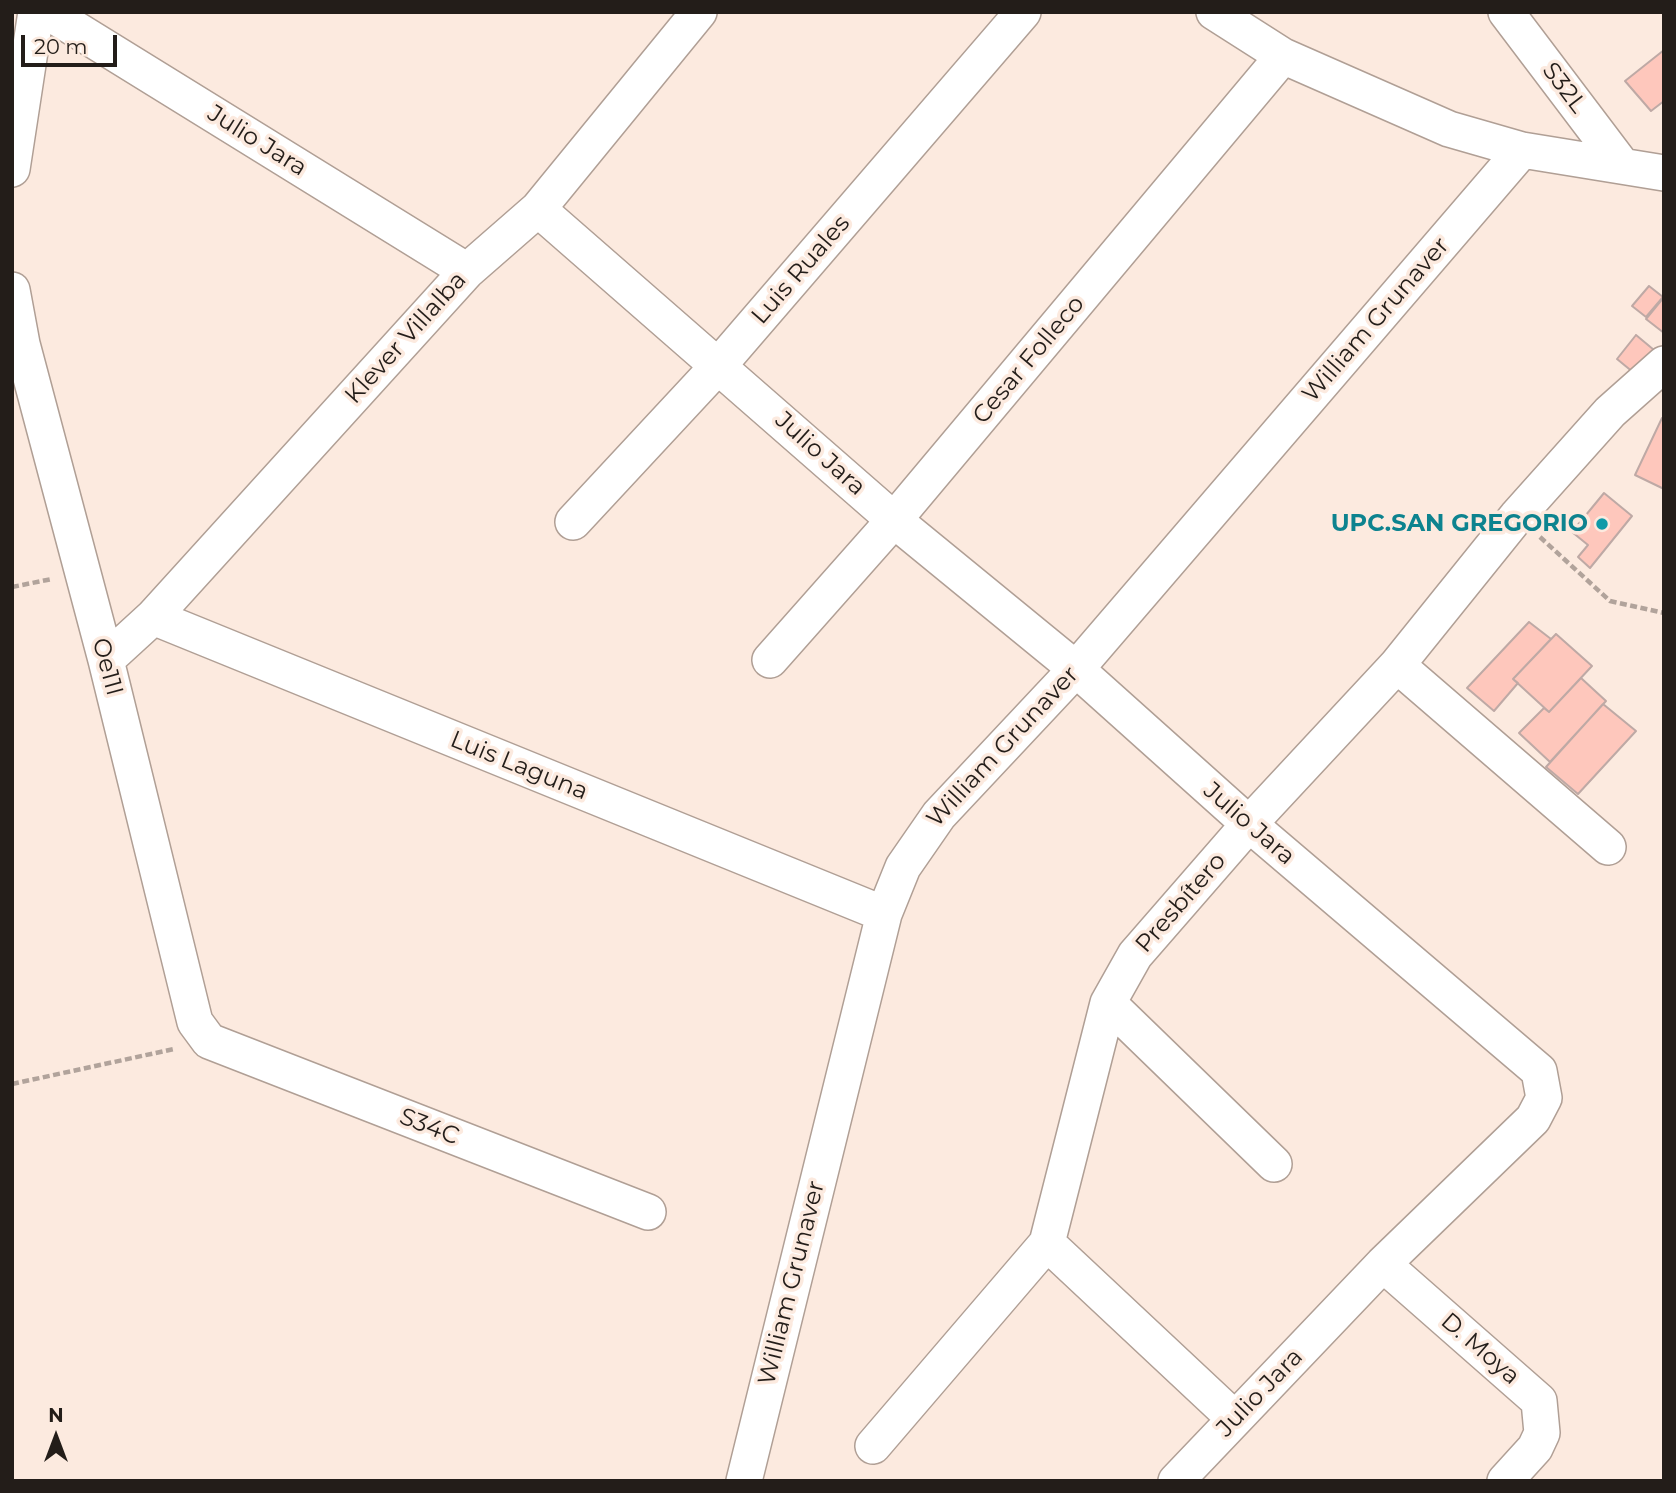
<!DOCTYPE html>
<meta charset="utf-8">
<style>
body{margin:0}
#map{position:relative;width:1676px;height:1493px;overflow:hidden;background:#fceadf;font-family:Montserrat,sans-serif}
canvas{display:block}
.frame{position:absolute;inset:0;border:14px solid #231d19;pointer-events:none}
.north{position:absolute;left:21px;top:1402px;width:70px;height:70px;-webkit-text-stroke:5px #fceadf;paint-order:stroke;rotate:0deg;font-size:19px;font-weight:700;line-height:28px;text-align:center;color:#231d19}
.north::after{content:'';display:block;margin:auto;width:24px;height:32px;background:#231d19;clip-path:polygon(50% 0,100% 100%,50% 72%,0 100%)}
.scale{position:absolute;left:21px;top:35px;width:96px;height:32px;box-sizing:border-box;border:4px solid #231d19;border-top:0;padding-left:9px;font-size:21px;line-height:24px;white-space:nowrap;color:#231d19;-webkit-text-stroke:5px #fceadf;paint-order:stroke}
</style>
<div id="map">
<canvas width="1676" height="1493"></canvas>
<div class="frame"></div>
<div class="north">N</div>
<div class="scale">20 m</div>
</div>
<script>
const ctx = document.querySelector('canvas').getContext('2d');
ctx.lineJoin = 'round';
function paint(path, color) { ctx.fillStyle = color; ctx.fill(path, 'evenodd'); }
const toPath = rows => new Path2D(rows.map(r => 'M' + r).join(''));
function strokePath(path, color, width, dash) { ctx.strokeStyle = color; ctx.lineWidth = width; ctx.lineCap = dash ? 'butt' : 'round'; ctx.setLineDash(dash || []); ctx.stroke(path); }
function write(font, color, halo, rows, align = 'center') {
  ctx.font = font + ' Montserrat,sans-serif'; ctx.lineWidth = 7; ctx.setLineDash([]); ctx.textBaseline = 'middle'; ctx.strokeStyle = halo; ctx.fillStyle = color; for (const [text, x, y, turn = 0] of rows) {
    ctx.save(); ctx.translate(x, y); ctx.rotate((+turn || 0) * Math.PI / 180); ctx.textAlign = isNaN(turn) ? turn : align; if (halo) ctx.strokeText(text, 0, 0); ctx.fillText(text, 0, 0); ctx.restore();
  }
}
const building = toPath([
 [1664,50,1664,101,1651,111,1625,81,1664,50],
 [1649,286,1663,297,1646,317,1632,306,1649,286],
 [1664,297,1664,333,1646,319,1664,297],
 [1636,335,1654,350,1634,373,1617,359,1636,335],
 [1662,418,1664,419,1664,489,1635,475,1662,418],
 [1604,493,1632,516,1590,568,1578,557,1588,545,1572,532,1604,493],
 [1529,622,1551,639,1513,679,1518,683,1494,711,1467,688,1529,622],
 [1556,634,1592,666,1549,712,1513,679,1556,634],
 [1581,678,1606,701,1550,762,1519,733,1544,708,1549,712,1581,678],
 [1603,704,1636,731,1578,794,1546,767,1603,704]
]);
const path = toPath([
 [1540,537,1610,601,1664,613],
 [12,587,52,579],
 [12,1084,174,1049]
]);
const street = toPath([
 [48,12,467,271],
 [1214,12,1283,56,1449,129,1522,150,1664,173],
 [1506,12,1621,164],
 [12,169,36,12],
 [538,209,894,520,1076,669,1249,824,1539,1071,1544,1098,1533,1119,1383,1264,1176,1481],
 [12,290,22,344,106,660,195,1022,209,1041,648,1212],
 [573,522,719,365,1023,12],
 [153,617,884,914],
 [106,660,153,617,467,271,538,209,699,12],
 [770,660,894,520,1283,56],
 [1397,665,1608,847],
 [1108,1003,1274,1164],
 [1047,1243,1235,1419],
 [1383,1264,1539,1401,1542,1433,1535,1448,1505,1481],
 [873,1446,1047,1243,1108,1003,1135,955,1249,824,1397,665,1517,516,1610,412,1664,364],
 [744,1481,884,914,903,867,939,815,1076,669,1522,150]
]);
const markers = [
 [1602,524,7,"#0f9aa8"]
];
const streetNames = [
 ["S32L",1564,88,53],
 ["Julio Jara",257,141,32],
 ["Luis Ruales",801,270,-49],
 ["William Grunaver",1376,320,-49],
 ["Klever Villalba",406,338,-48],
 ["Cesar Folleco",1029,360,-50],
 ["Julio Jara",820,454,42],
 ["Oe11I",107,667,75],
 ["William Grunaver",1003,747,-47],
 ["Luis Laguna",519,766,22],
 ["Julio Jara",1249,824,41],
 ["Presbítero",1181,903,-49],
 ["S34C",429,1127,21],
 ["William Grunaver",792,1283,-76],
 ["D. Moya",1480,1349,41],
 ["Julio Jara",1260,1393,-46]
];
const cultureNames = [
 ["UPC.SAN GREGORIO",1588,524]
];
paint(building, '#fec7bc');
strokePath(building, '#bea9a5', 2);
strokePath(street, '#b09f95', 38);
strokePath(path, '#b1a39b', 4.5, [7, 3.5]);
strokePath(street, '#fff', 35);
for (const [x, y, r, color] of markers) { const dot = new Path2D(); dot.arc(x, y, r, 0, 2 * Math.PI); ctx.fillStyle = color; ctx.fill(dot); strokePath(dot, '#fceadf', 2.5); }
write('24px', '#231d19', '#fceadf', streetNames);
write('bold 24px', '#0d838f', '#fceadf', cultureNames, 'right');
</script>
